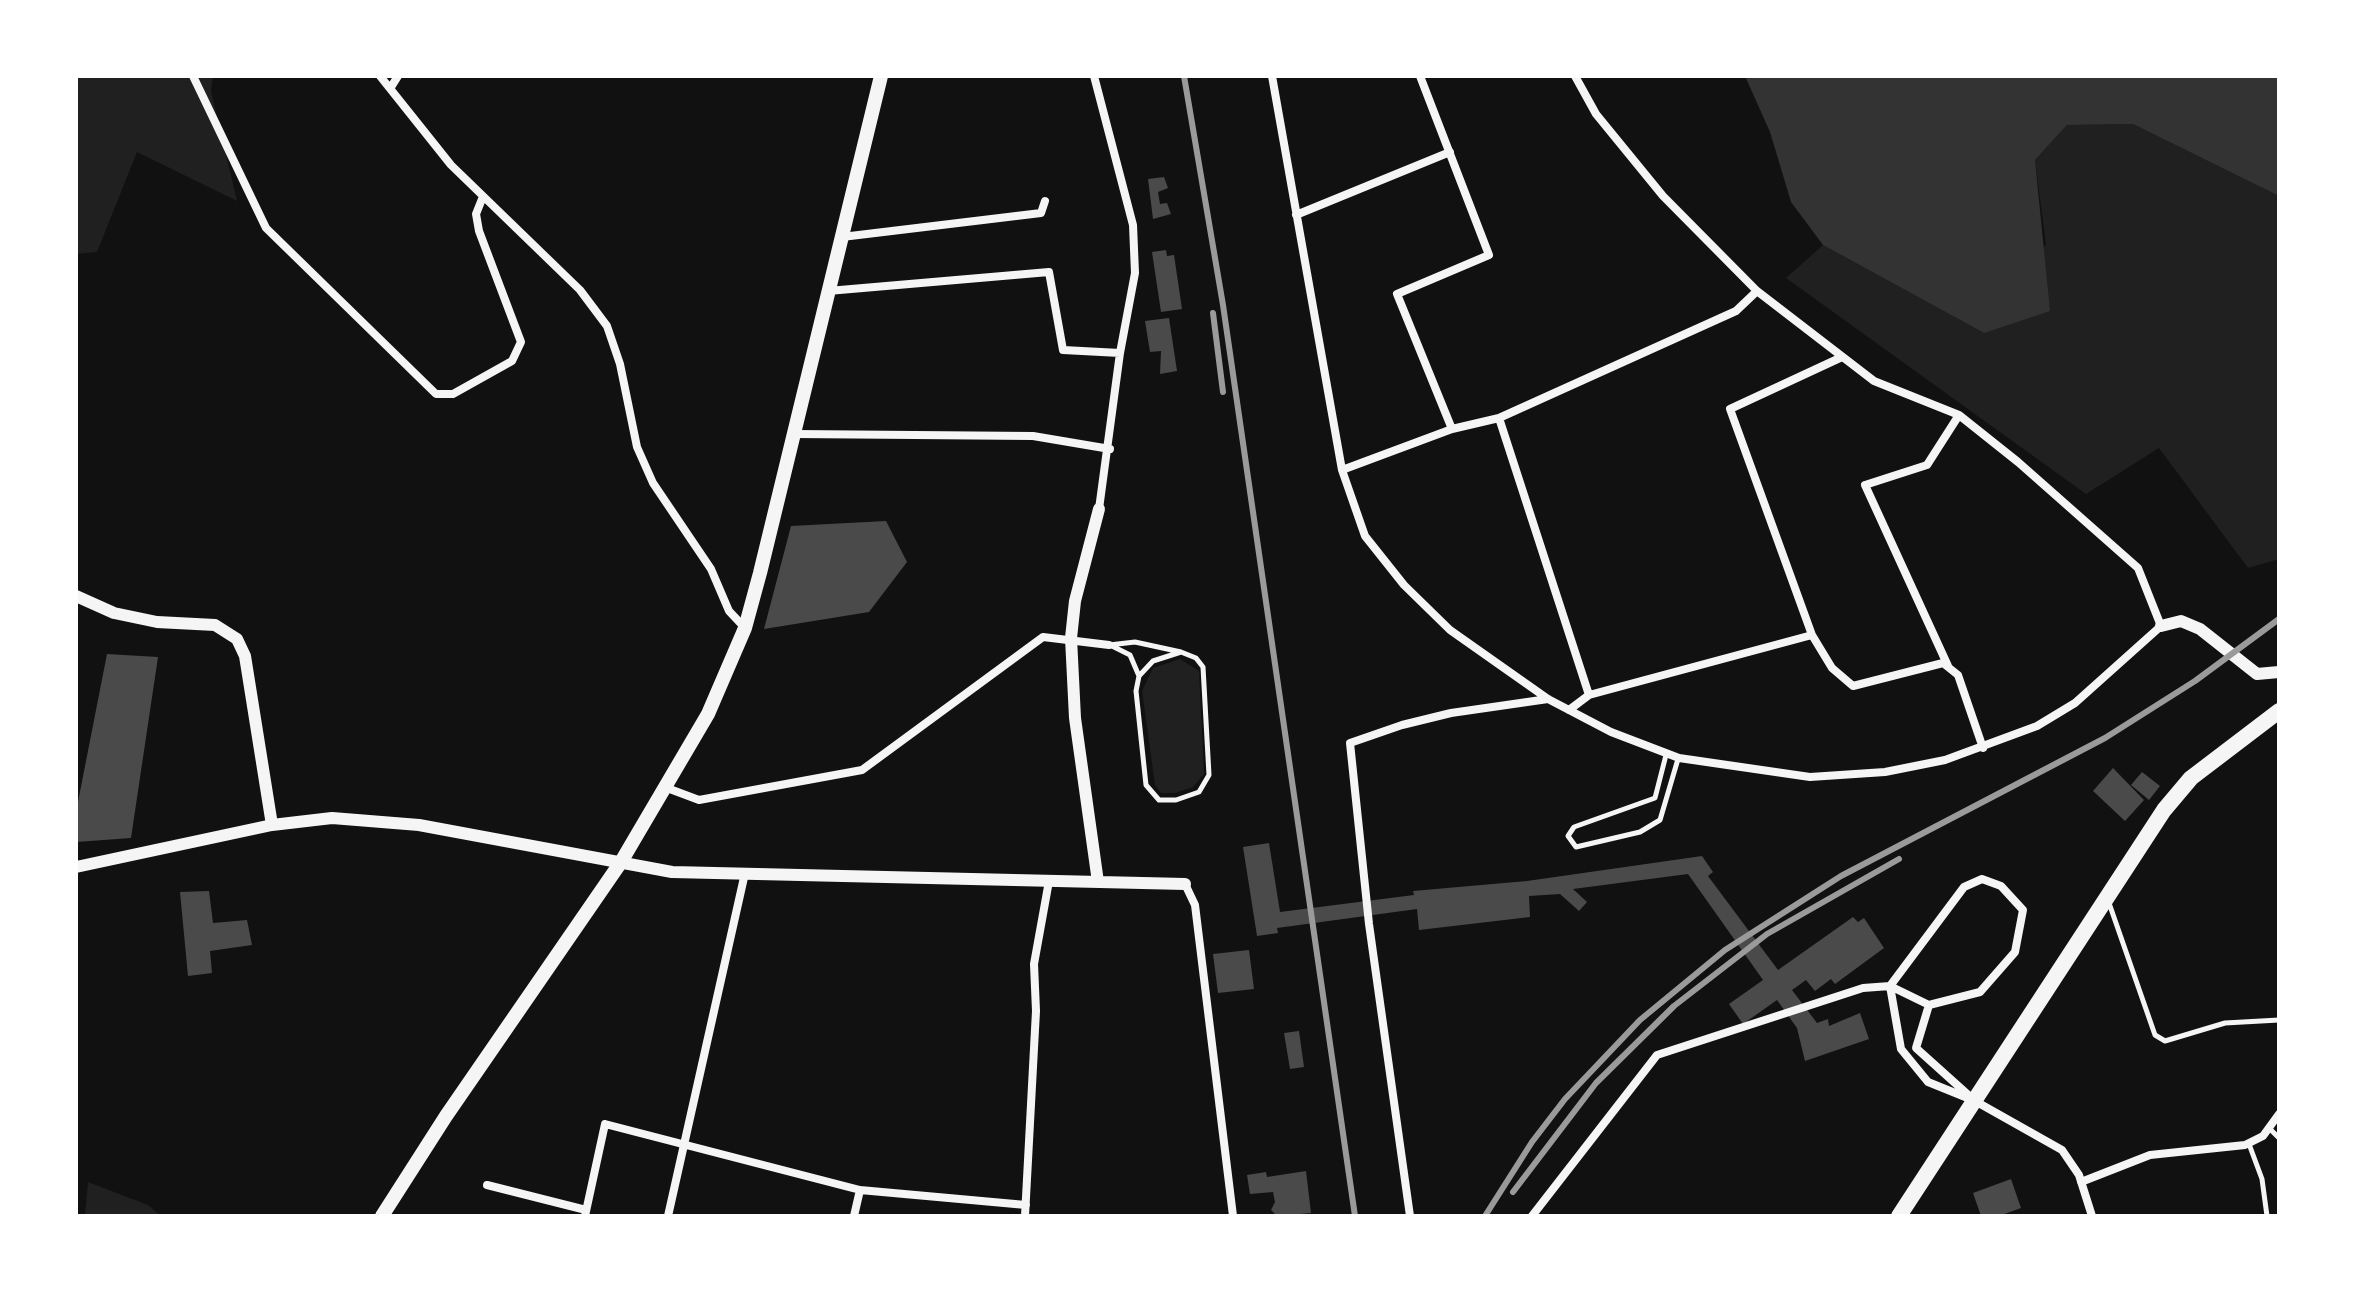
<!DOCTYPE html>
<style>
body{margin:0}
#map{position:relative;width:2355px;height:1292px;overflow:hidden;background:#111;font-family:Roboto,sans-serif}
canvas{display:block}
.frame{position:absolute;inset:0;border:78px solid #fff;pointer-events:none}
</style>
<div id="map">
<canvas width="2355" height="1292"></canvas>
<div class="frame"></div>
</div>
<script>
const ctx = document.querySelector('canvas').getContext('2d');
ctx.lineJoin = 'round';
function paint(path, color) { ctx.fillStyle = color; ctx.fill(path, 'evenodd'); }
const toPath = rows => new Path2D(rows.map(r => 'M' + r).join(''));
function strokePath(path, color, width, dash) { ctx.strokeStyle = color; ctx.lineWidth = width; ctx.lineCap = dash ? 'butt' : 'round'; ctx.setLineDash(dash || []); ctx.stroke(path); }
const green = toPath([
 [76,76,213,76,211,91,237,201,137,152,97,252,76,254],
 [2133,124,2279,196,2279,559,2248,568,2159,448,2086,494,1786,278,1823,245,1984,333,2046,244,2035,160,2067,125],
 [1180,659,1199,671,1204,774,1193,787,1175,793,1161,793,1155,785,1142,691,1153,668],
 [88,1182,148,1205,161,1216,85,1216]
]);
const water = toPath([
 [1745,76,2279,76,2279,196,2133,124,2067,125,2035,160,2050,311,1984,333,1823,245,1791,202,1770,132]
]);
const building = toPath([
 [1164,177,1168,188,1158,192,1160,204,1167,203,1171,214,1153,219,1148,179],
 [1166,250,1167,256,1174,255,1182,309,1161,312,1152,252],
 [1169,318,1177,371,1160,374,1161,351,1150,352,1145,321],
 [886,521,907,562,869,612,764,629,791,526],
 [107,654,158,657,131,838,76,842,76,812],
 [2113,768,2144,800,2125,821,2093,791],
 [2142,772,2160,786,2149,800,2131,785],
 [1269,843,1280,912,1414,895,1413,891,1527,881,1702,856,1713,872,1708,876,1778,970,1853,917,1858,922,1864,918,1884,948,1835,984,1831,979,1815,991,1806,980,1792,990,1817,1023,1828,1019,1829,1026,1860,1013,1869,1039,1805,1061,1797,1028,1777,1000,1743,1024,1729,1004,1763,980,1688,874,1573,889,1587,902,1579,911,1560,894,1529,896,1530,917,1419,930,1417,909,1277,928,1278,933,1257,936,1243,847],
 [209,891,213,923,247,920,252,945,210,951,212,973,188,976,180,892],
 [1249,950,1254,989,1218,993,1213,954],
 [1299,1031,1304,1067,1290,1069,1284,1033],
 [1306,1171,1311,1213,1277,1216,1271,1210,1275,1202,1273,1192,1250,1194,1247,1175,1266,1172,1267,1177],
 [2011,1179,2021,1208,1999,1216,1981,1216,1973,1193]
]);
const service = toPath([
 [1109,645,1135,642,1181,652,1196,658,1203,667,1209,775,1199,792,1176,800,1159,800,1146,785,1136,691,1139,676,1153,661,1181,652],
 [1112,646,1130,655,1139,676],
 [1666,755,1655,798,1574,827,1568,836,1576,847,1640,832,1660,820,1678,759],
 [2109,903,2155,1035,2165,1041,2225,1023,2279,1020],
 [2270,1129,2279,1138],
 [2249,1144,2262,1179,2267,1216]
]);
const minor = toPath([
 [193,76,266,228,436,394,453,394,512,361,521,342,479,231,476,214,482,199],
 [380,76,451,165,580,290,607,326,620,364,637,447,653,483,711,569,729,611,745,628],
 [1094,76,1133,225,1135,273,1120,353,1099,509],
 [1272,76,1342,470,1365,536,1404,585,1450,630,1548,699,1611,732,1679,758,1810,777,1885,772,1945,760,2037,726,2075,703,2161,626,2138,568,2018,462,1959,415,1874,381,1757,291,1663,196,1596,114,1575,76],
 [1420,76,1489,255,1397,294,1452,429],
 [391,87,398,76],
 [1296,215,1450,152],
 [842,237,1041,213,1045,201],
 [828,291,1049,272,1063,350,1120,353],
 [1842,357,1730,409,1812,635,1832,668,1853,686,1943,663,1958,675,1983,748],
 [795,434,1033,436,1110,449],
 [1342,470,1452,429,1499,418],
 [1948,666,1865,485,1927,465,1959,415],
 [1589,695,1499,418,1736,311,1757,291],
 [1569,710,1589,695,1812,635],
 [667,788,699,800,862,770,1043,637,1109,645],
 [1185,884,1195,905,1233,1216],
 [1975,1101,1916,1048,1929,1005,1980,992,2015,952,2023,910,2001,886,1982,879,1964,887,1890,986,1901,1049,1928,1082,1975,1101,2062,1150,2079,1175,2092,1216],
 [2081,1182,2150,1155,2245,1145,2263,1136,2279,1114],
 [487,1185,586,1210],
 [585,1216,605,1124,860,1190,1026,1205],
 [668,1216,745,873],
 [854,1216,860,1190],
 [1025,1216,1036,1011,1034,964,1049,881],
 [1410,1216,1369,924,1350,743,1402,725,1451,713,1548,699],
 [1532,1216,1657,1055,1863,988,1890,986,1929,1005]
]);
const tertiary = toPath([
 [76,596,114,613,157,622,215,625,237,639,245,656,272,825],
 [2161,626,2181,621,2200,629,2257,674,2279,672],
 [76,867,272,825,332,818,419,825,672,872,1185,884],
 [1098,882,1075,718,1071,638,1075,601,1099,509]
]);
const secondary = toPath([
 [382,1216,446,1116,621,862,708,714,745,628,760,573,881,76]
]);
const primary = toPath([
 [1899,1216,2164,810,2191,778,2279,711]
]);
const rail = toPath([
 [1184,76,1223,305,1355,1216],
 [1213,313,1223,392],
 [1513,1192,1596,1083,1674,1006,1767,934,1899,859],
 [1485,1216,1532,1142,1565,1099,1640,1020,1725,950,1841,876,2105,738,2195,681,2279,619]
]);
paint(green, '#202020');
paint(water, '#333');
paint(building, '#4a4a4a');
strokePath(service, '#f5f5f5', 5);
strokePath(minor, '#f5f5f5', 8);
strokePath(tertiary, '#f5f5f5', 12);
strokePath(secondary, '#f5f5f5', 14);
strokePath(primary, '#f5f5f5', 16);
strokePath(rail, '#9a9a9a', 6);
</script>
